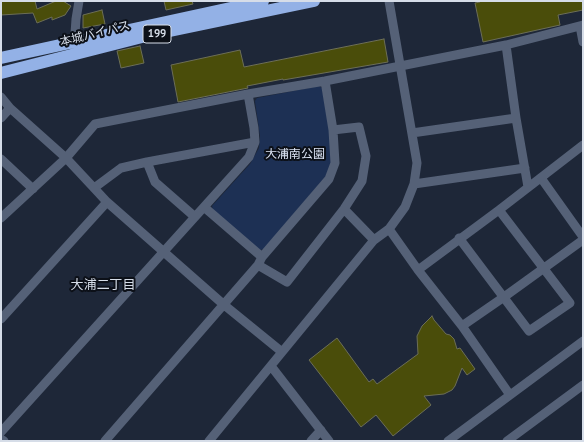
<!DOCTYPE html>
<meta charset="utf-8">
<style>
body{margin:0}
#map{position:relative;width:584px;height:442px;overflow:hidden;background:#1e2738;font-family:"PT Sans",sans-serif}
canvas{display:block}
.frame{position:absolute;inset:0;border:2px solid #d6dde8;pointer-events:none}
</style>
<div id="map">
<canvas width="584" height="442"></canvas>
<div class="frame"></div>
</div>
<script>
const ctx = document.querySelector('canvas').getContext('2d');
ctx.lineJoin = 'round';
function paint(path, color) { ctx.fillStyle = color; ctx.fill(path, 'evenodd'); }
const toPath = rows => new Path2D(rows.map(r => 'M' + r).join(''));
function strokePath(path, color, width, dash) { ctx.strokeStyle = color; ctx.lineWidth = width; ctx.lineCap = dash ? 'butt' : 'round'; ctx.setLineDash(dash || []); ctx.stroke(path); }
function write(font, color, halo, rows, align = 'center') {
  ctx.font = font + ' "PT Sans","Noto Sans JP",sans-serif'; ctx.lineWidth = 4; ctx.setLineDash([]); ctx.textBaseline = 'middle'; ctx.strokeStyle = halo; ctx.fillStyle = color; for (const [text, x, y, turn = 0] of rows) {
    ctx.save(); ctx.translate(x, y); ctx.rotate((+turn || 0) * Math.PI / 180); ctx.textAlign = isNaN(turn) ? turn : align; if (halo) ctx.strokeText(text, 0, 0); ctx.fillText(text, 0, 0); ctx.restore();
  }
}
const green = toPath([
 [319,86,322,88,332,146,332,163,326,176,264,249,260,250,213,210,212,206,250,164,259,148,260,136,255,101,257,98]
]);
const building = toPath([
 [1,1,35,1,37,9,56,1,63,1,71,6,65,15,52,20,52,17,37,23,33,13,1,15,1,1],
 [164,1,192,1,193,4,166,10,164,1],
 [480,1,583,1,583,10,558,15,560,25,483,42,475,3,480,2,480,1],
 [102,10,105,24,83,28,83,15,102,10],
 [384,39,388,62,283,80,283,79,247,86,248,88,178,102,171,65,240,50,244,67,384,39],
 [140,46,144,63,121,68,117,51,140,46],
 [432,316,434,320,446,334,450,335,454,339,457,349,460,348,475,369,467,375,462,368,455,386,452,390,444,394,424,396,431,405,393,436,376,415,361,427,309,360,337,338,369,382,373,379,377,384,418,354,417,336,422,326,432,316]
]);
const minor = toPath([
 [389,1,417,163,414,184,525,168],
 [580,26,583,42],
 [506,45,516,118,528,187],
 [74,48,76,19,79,1],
 [1,97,10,108,66,158,94,188,107,202,223,304,282,352],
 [1,118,10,108],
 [412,133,516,118],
 [1,159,33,189],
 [147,162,155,182,195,217],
 [541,178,583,237],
 [94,188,121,168,147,162,255,142],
 [204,207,262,257],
 [344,209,374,240],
 [1,218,66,158,95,124,248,94,325,81,506,45,583,25],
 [389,229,418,270,462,326,510,395],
 [459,238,529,331,570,303,499,210],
 [258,265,287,282,344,209,362,181,366,156,359,127,333,130],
 [418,270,499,210,583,145],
 [1,319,107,202],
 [462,326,504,297,583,240],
 [271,366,329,441],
 [1,432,249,157,255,142,254,128,248,94],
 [1,439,4,441],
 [105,441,258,265,262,257,329,179,335,163,333,130,325,81],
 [209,441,374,240,389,229,405,207,414,184],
 [311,441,321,430],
 [448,441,583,341],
 [507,441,583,385]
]);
const highway = toPath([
 [1,58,263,1],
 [1,73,146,36,314,1]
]);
const shields = [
 [157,34,28]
];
const shieldNames = [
 ["199",157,34]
];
const streetNames = [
 ["本城バイパス",95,34,-14]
];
const parkNames = [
 ["大浦南公園",295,155]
];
const neighbourhoodNames = [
 ["大浦二丁目",103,285]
];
paint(green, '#1d3054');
paint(building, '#4a4d0a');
strokePath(building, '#6c6e57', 1);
strokePath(minor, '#556177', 9);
strokePath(highway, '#93b1e6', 12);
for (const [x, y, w] of shields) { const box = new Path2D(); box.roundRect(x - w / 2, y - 9, w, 18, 3); ctx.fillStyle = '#0c1018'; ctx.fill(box); strokePath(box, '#d6dde8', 1); }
write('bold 11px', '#d6dde8', null, shieldNames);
write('12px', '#d6dde8', '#0c1018', streetNames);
write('12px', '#dce4f4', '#0c1018', parkNames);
write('13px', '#d6dde8', '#0c1018', neighbourhoodNames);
</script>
